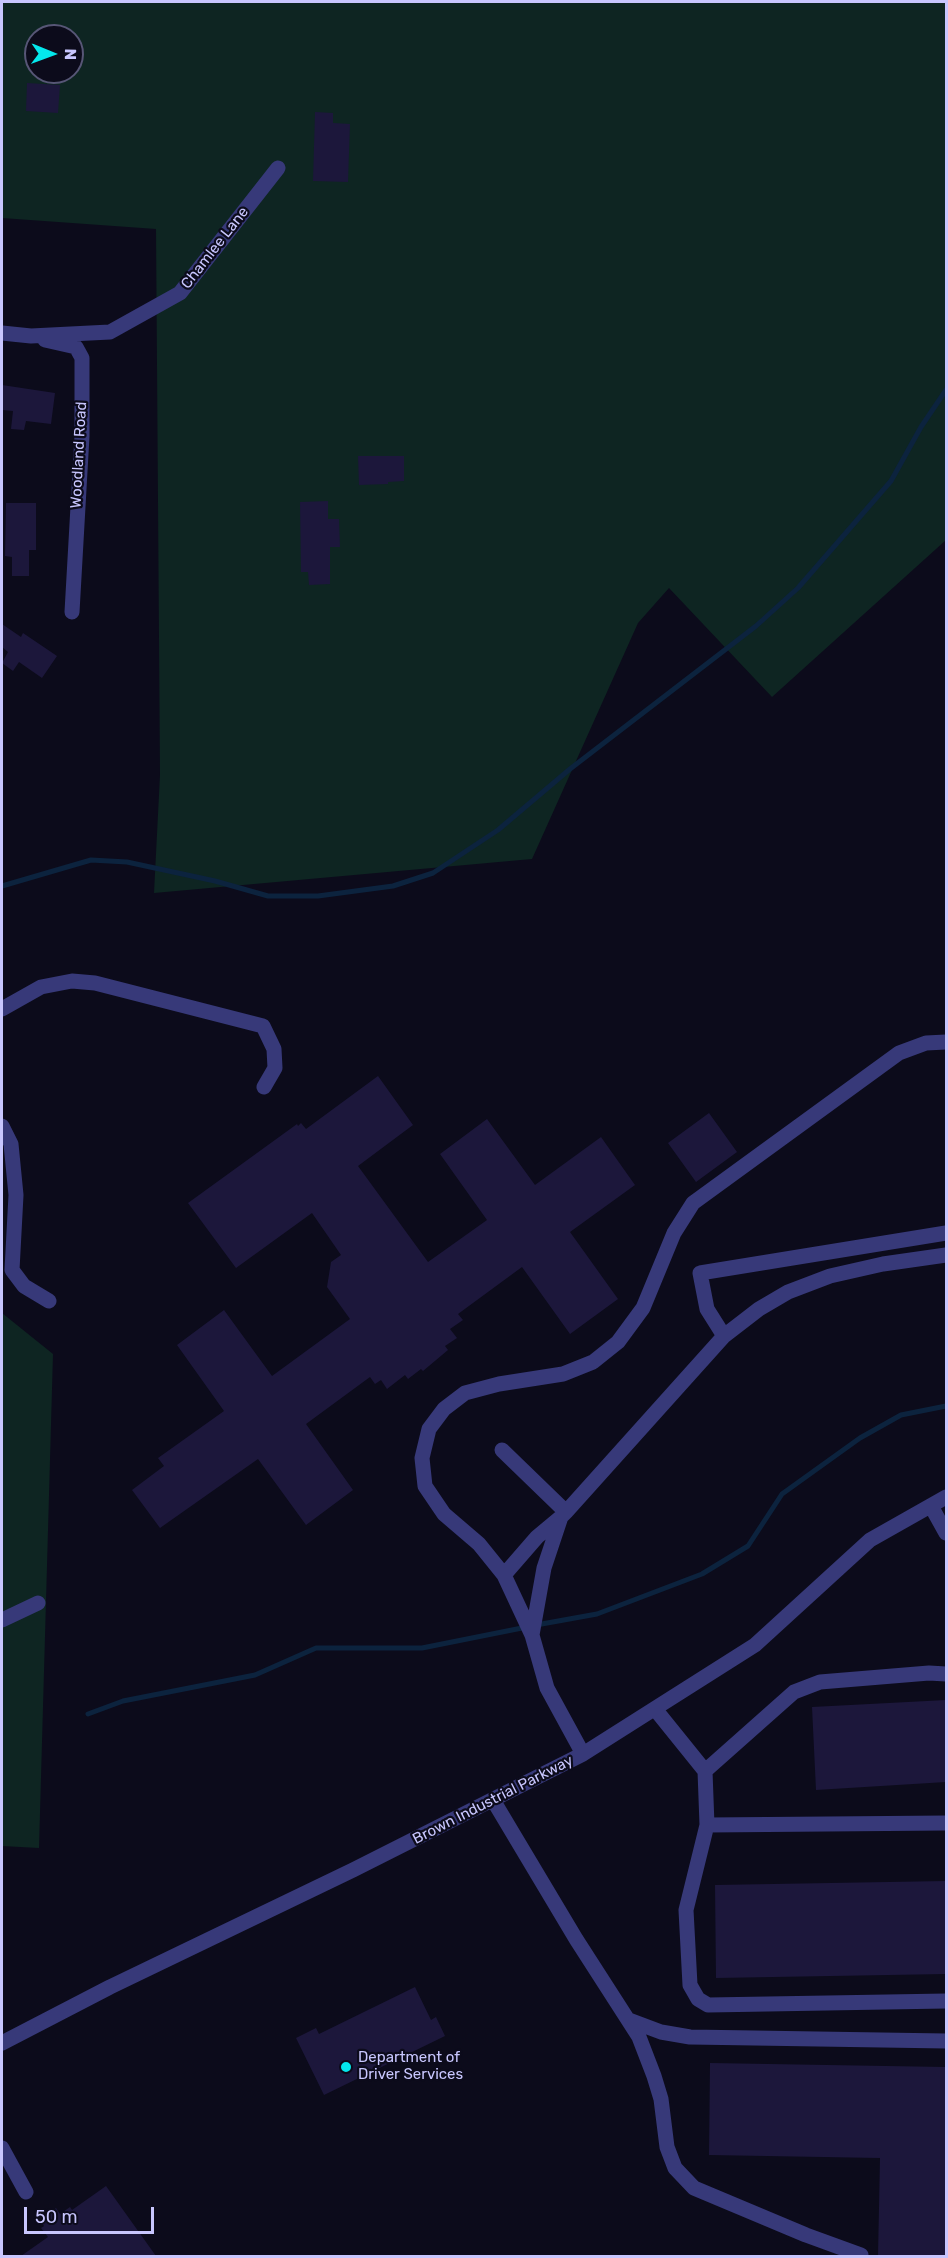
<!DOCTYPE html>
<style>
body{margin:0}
#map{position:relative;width:948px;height:2258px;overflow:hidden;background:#0c0b1b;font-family:Rubik,sans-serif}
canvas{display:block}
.frame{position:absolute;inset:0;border:3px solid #c8c6fe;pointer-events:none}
.north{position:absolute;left:24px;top:24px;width:60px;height:60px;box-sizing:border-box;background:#0c0b1b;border:2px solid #575676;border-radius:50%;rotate:91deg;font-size:16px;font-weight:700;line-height:24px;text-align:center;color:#c8c6fe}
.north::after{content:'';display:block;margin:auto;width:21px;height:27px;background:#04e7ec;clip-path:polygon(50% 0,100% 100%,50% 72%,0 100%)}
.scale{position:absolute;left:24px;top:2207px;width:130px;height:27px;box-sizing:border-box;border:3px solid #c8c6fe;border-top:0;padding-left:8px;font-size:18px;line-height:21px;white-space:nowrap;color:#c8c6fe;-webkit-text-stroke:4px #0c0b1b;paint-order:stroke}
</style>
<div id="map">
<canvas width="948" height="2258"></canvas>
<div class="frame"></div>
<div class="north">N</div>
<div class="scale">50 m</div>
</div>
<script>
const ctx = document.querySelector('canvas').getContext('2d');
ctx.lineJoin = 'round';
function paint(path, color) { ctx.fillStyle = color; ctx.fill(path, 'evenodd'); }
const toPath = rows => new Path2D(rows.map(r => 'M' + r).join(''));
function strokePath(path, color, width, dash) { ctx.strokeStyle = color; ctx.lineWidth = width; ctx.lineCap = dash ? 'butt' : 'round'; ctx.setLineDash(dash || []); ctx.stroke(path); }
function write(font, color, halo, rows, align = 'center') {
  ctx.font = font + ' Rubik,sans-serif'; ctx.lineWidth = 4.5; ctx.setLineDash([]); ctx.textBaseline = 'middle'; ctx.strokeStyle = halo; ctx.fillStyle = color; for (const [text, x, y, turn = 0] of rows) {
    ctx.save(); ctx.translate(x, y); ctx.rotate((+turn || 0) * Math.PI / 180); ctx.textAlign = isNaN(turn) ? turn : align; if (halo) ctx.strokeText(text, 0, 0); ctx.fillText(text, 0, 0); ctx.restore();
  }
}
const green = toPath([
 [2,2,946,2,946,540,772,697,669,588,638,623,532,859,154,893,160,775,156,229,2,218],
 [36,36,72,36,72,72,36,72],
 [2,1313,53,1354,39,1848,2,1846]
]);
const stream = toPath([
 [2,886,91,860,127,862,215,881,268,896,318,896,393,886,433,873,498,830,570,769,756,626,798,588,891,481,921,427,946,390],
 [536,1625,597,1614,702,1574,748,1546,782,1494,860,1438,901,1415,946,1406],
 [88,1714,123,1701,255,1675,316,1648,422,1648,527,1627]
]);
const building = toPath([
 [27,83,60,85,58,113,26,111],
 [315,112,333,113,333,123,350,124,348,182,313,181],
 [2,385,55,393,51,424,26,421,24,430,11,429,13,411,2,410],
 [358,456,404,456,404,481,388,482,388,484,359,485],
 [328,501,328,519,339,519,340,547,330,547,330,584,309,585,308,572,301,572,300,502],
 [6,503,36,503,36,550,29,550,29,576,12,576,12,557,5,556],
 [2,624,21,637,23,633,57,656,42,678,19,662,13,671,2,663,8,652,2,647],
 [378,1076,413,1125,358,1166,428,1262,487,1220,440,1154,487,1119,535,1185,601,1137,635,1185,570,1232,618,1299,570,1334,522,1267,458,1314,463,1320,450,1329,457,1338,445,1346,448,1350,423,1371,421,1369,408,1379,405,1375,387,1389,381,1380,375,1384,370,1377,306,1424,353,1490,306,1525,258,1459,160,1528,132,1490,164,1466,158,1458,224,1411,177,1345,224,1310,272,1376,350,1319,327,1287,331,1262,341,1255,312,1213,236,1268,188,1203,297,1124,298,1126,301,1123,306,1129],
 [709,1113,737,1152,696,1182,668,1143],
 [946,1700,946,1782,816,1790,812,1707],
 [946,1881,946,1974,716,1978,715,1885],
 [415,1987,431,2020,436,2017,445,2036,324,2095,296,2038,316,2028,319,2034],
 [710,2063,946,2067,946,2256,878,2256,880,2158,709,2155],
 [106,2186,156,2256,21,2256,48,2237,41,2228,44,2226,40,2220,56,2208,60,2214,70,2207,72,2210]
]);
const minor = toPath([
 [2,333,31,336,110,332,180,293,278,168],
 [45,340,76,347,82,358,82,436,72,612],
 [2,1009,41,987,72,981,95,983,263,1026,274,1049,275,1068,264,1087],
 [2,1126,11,1144,16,1195,12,1270,24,1286,49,1301],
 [724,1336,759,1309,788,1292,830,1276,883,1264,946,1255],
 [502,1450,566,1512,561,1517,544,1568,532,1635,504,1575,537,1537,561,1517],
 [931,1506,946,1533],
 [566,1512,724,1336,707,1309,700,1273,946,1233],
 [504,1575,479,1544,444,1514,425,1486,422,1458,429,1429,444,1409,465,1393,499,1384,563,1374,593,1362,618,1342,643,1308,674,1233,693,1203,899,1053,926,1043,946,1042],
 [2,1620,38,1603],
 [532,1635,547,1688,583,1754],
 [655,1709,705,1771,794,1692,820,1682,929,1673,946,1674],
 [705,1771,707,1825,686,1910,690,1985,698,1999,708,2005,946,2001],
 [493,1800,576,1939,639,2037,654,2076,661,2099,667,2147,675,2168,694,2188,806,2235,861,2255],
 [707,1825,946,1823],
 [629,2020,661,2032,690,2037,946,2041],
 [2,2043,110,1987,353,1870,583,1754,755,1645,870,1540,946,1497],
 [2,2148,26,2192]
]);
const markers = [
 [346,2067,6,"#04e7ec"]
];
const streetNames = [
 ["Chamlee Lane",215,248,-52],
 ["Woodland Road",79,455,-87],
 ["Brown Industrial Parkway",493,1800,-27]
];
const poiNames = [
 ["Department of",358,2058],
 ["Driver Services",358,2075]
];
paint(green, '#0e2522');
strokePath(stream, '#0c233e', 5);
paint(building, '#1c173b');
strokePath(minor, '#373979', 15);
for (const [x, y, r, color] of markers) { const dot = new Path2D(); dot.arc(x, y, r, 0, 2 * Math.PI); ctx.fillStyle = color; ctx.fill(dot); strokePath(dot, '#0c0b1b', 2); }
write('15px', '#c8c6fe', '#0c0b1b', streetNames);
write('15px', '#c8c6fe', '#0c0b1b', poiNames, 'left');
</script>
